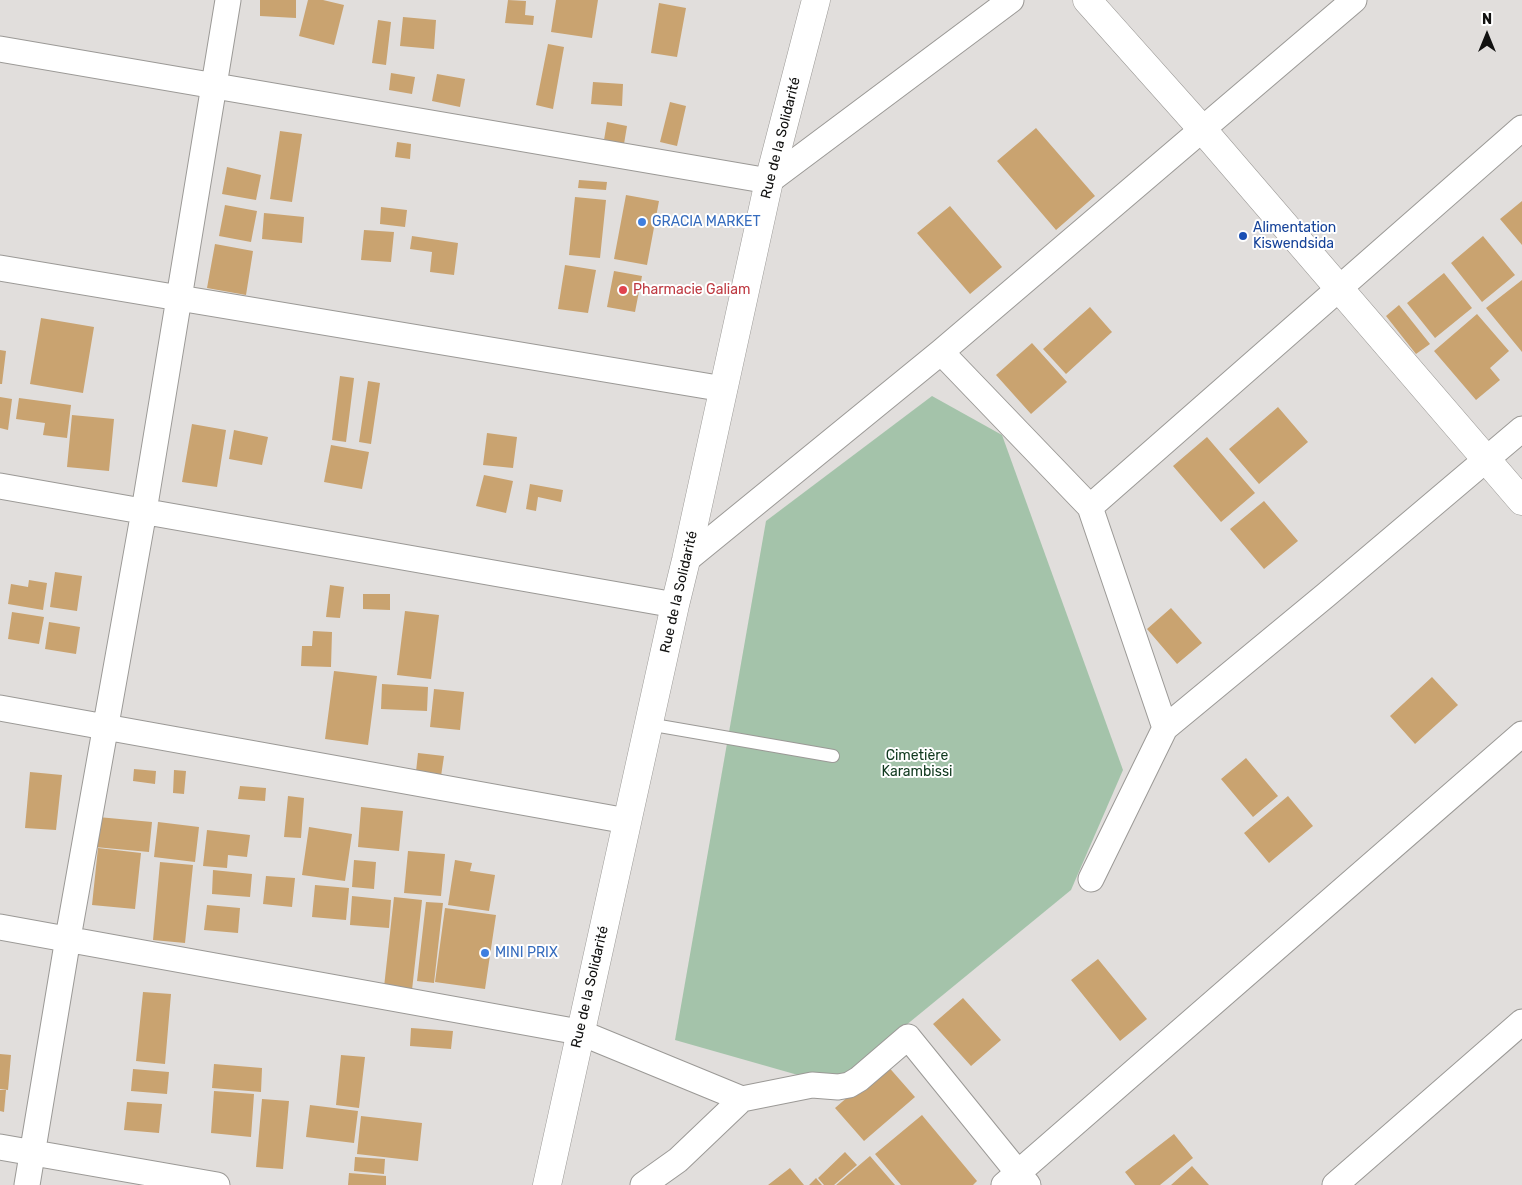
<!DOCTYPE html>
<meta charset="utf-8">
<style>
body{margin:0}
#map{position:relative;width:1522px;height:1185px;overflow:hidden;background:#e1dedc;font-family:Rubik,sans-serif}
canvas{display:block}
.north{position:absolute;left:1462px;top:10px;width:50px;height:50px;-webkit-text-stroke:4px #fff;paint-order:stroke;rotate:0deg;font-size:14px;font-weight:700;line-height:20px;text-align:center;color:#121211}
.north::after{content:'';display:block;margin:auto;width:18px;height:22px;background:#121211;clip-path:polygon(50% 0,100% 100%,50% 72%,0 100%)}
</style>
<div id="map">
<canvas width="1522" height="1185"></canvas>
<div class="north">N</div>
</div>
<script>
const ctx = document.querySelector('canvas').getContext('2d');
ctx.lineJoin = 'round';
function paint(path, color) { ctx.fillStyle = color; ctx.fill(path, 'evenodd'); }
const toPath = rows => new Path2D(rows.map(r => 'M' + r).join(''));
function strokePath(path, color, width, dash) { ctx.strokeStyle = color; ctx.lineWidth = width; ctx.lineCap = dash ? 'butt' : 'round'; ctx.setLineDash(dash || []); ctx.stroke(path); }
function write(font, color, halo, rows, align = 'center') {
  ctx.font = font + ' Rubik,sans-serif'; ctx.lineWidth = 4; ctx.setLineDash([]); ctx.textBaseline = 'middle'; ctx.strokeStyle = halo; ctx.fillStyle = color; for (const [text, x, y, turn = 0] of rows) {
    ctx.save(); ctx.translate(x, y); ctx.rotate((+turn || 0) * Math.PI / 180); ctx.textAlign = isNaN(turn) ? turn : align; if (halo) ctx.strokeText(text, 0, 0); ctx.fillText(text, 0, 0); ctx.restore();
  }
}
const green = toPath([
 [932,396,1002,435,1123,770,1071,890,833,1085,675,1040,766,521]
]);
const building = toPath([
 [260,0,296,0,296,18,260,16],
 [308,0,323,0,344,5,334,45,299,36],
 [508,0,526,1,525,15,534,16,533,25,505,23],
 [556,0,598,0,592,38,551,32],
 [659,3,686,8,677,57,651,53],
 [403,17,436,20,434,49,400,46],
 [378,20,391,22,386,65,372,63],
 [548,44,564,47,553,109,536,105],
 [391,73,415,77,412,94,389,90],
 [437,74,465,79,460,107,432,101],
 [593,82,623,84,622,106,591,104],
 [670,102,686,106,677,146,660,142],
 [607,122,627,126,624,144,604,140],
 [1036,128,1095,196,1056,230,997,161],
 [280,131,302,134,292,202,270,199],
 [397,142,411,144,410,159,395,157],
 [227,167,261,175,256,200,222,194],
 [579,180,607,182,606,190,578,188],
 [626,195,659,201,647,265,614,259],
 [575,197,606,200,600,258,569,255],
 [1522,201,1522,245,1500,219],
 [225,205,257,211,251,242,219,236],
 [950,206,1002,267,970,294,917,233],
 [381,207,407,210,405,227,380,224],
 [264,213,304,217,302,243,262,239],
 [364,230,394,232,391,262,361,260],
 [412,236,458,243,454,275,430,272,432,252,410,249],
 [1483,236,1515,275,1482,302,1451,263],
 [215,244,253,251,246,295,207,288],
 [565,265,596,270,588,313,558,309],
 [614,271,642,276,635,312,607,307],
 [1444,273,1472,308,1435,338,1407,303],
 [1522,280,1522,352,1486,308],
 [1399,305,1430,344,1416,354,1386,316],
 [1090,307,1112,332,1066,374,1043,349],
 [1477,314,1509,351,1490,368,1500,380,1476,400,1434,351],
 [41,318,94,327,83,393,30,384],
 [1032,343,1067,382,1031,414,996,375],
 [0,350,6,351,2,384,0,384],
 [340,376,354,378,346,442,332,440],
 [368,381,380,383,371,444,359,442],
 [0,397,12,399,8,430,0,428],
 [19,398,71,405,67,438,43,435,45,423,16,419],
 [1278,407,1308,442,1259,484,1229,449],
 [72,415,114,419,109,471,67,467],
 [192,424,226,430,217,487,182,482],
 [234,430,268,437,262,465,229,459],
 [487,433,517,437,513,468,483,465],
 [1207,437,1255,493,1221,522,1173,466],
 [331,445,369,452,362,489,324,482],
 [484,475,513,481,506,513,476,506],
 [530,484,563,490,561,502,538,497,536,511,526,509],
 [1264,501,1298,541,1264,569,1230,529],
 [55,572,82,576,77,611,50,607],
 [29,580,47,583,43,610,8,604,11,584,28,587],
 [330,585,344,587,340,618,326,617],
 [363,594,390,594,390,610,363,609],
 [1171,608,1202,643,1177,664,1147,629],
 [405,611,439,615,431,679,397,675],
 [12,612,44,617,39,644,8,639],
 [49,622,80,627,76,654,45,649],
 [313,631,332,632,331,667,301,666,302,646,312,646],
 [334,671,377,676,368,745,325,739],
 [1432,677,1458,705,1415,744,1390,716],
 [382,684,428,687,427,711,381,709],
 [434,689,464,692,460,730,430,727],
 [418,753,444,756,440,783,415,781],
 [1246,758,1278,796,1253,817,1221,779],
 [134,769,156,771,155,784,133,781],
 [174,770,186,771,184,794,173,793],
 [30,772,62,775,56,830,25,828],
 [240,786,266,788,265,801,238,799],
 [288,796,304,798,301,838,284,837],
 [1288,796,1313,826,1269,863,1244,833],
 [361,807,403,811,399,851,358,847],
 [98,817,152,822,149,852,95,847],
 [158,822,199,827,195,862,154,857],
 [309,827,352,834,345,881,302,875],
 [207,830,250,835,247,857,228,855,227,868,203,866],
 [98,848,141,853,135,909,92,905],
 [408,851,445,854,441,896,404,893],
 [354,860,376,862,374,889,352,887],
 [455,860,472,863,470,871,495,875,489,911,448,905],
 [160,862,193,865,185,943,153,940],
 [213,870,252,874,250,897,212,894],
 [266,876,295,878,292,907,263,904],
 [315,885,349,888,346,920,312,917],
 [352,896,391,900,389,928,350,925],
 [394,897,422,900,412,990,384,987],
 [426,902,443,903,434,983,417,981],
 [207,905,240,908,238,933,204,930],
 [445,908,496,915,485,989,435,982],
 [1098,959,1147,1019,1120,1041,1071,980],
 [143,992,171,994,165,1064,136,1061],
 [963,998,1001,1040,971,1066,933,1024],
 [411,1028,453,1031,451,1049,410,1046],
 [0,1054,11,1055,8,1090,0,1089],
 [341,1055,365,1057,359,1108,336,1105],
 [214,1064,262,1068,261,1092,212,1088],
 [886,1064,915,1097,864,1141,835,1108],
 [133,1069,169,1072,167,1094,131,1091],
 [0,1090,6,1090,4,1112,0,1111],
 [214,1091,254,1094,251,1137,211,1133],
 [262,1099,289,1101,283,1169,256,1167],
 [127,1102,162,1104,159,1133,124,1130],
 [310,1105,358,1111,354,1143,306,1137],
 [922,1115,977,1181,973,1185,901,1185,875,1154],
 [361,1116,422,1123,418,1161,357,1154],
 [1174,1134,1193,1158,1160,1185,1135,1185,1125,1172],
 [845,1152,857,1165,834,1185,824,1185,818,1178],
 [870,1156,895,1185,836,1185],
 [355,1157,385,1159,384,1174,354,1171],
 [1192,1166,1209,1185,1171,1185],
 [790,1168,804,1185,768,1185],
 [349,1173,386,1176,386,1185,348,1185],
 [816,1178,822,1185,809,1185]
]);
const service = toPath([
 [648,724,833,756]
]);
const minor = toPath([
 [0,49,769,181,1011,0],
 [0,268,724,389],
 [941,352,1090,507,1165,728],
 [0,486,675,605],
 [1090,507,1522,128],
 [686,560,941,352,1354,0],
 [0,708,627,821],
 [1091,879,1165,728,1326,595,1522,429],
 [0,927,579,1032,742,1099],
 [0,1147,217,1185],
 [27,1185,68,938,144,511,228,0],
 [643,1185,678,1160,742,1099,812,1085,838,1087,849,1085,859,1079,908,1037,1028,1185],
 [1004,1185,1522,734],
 [1335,1185,1522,1022]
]);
const tertiary = toPath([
 [1087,0,1202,129,1522,501],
 [547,1185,675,605,686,560,769,181,816,0]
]);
const markers = [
 [642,222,5,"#3f7fe0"],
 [1243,236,5,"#1a4fb4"],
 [623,290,5,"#e0444e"],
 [485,953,5,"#3f7fe0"]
];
const streetNames = [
 ["Rue de la Solidarité",781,138,-76],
 ["Rue de la Solidarité",679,592,-77],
 ["Rue de la Solidarité",590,987,-77]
];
const shopNames = [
 ["GRACIA MARKET",652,222],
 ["MINI PRIX",495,953]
];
const transitNames = [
 ["Alimentation",1253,228],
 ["Kiswendsida",1253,244]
];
const healthNames = [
 ["Pharmacie Galiam",633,290]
];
const parkNames = [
 ["Cimetière",917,756],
 ["Karambissi",917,772]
];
paint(green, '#a4c3aa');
paint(building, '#c9a370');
strokePath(service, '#9b9996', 14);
strokePath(minor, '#9b9996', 27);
strokePath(tertiary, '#9b9996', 29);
strokePath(service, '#fff', 12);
strokePath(minor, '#fff', 25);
strokePath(tertiary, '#fff', 28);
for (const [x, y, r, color] of markers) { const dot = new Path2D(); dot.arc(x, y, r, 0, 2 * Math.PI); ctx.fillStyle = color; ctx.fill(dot); strokePath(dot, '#fff', 2); }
write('14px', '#121211', '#fff', streetNames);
write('14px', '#366cbe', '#fff', shopNames, 'left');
write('14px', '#164399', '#fff', transitNames, 'left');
write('14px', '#be3a42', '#fff', healthNames, 'left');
write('14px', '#10391e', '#fff', parkNames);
</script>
